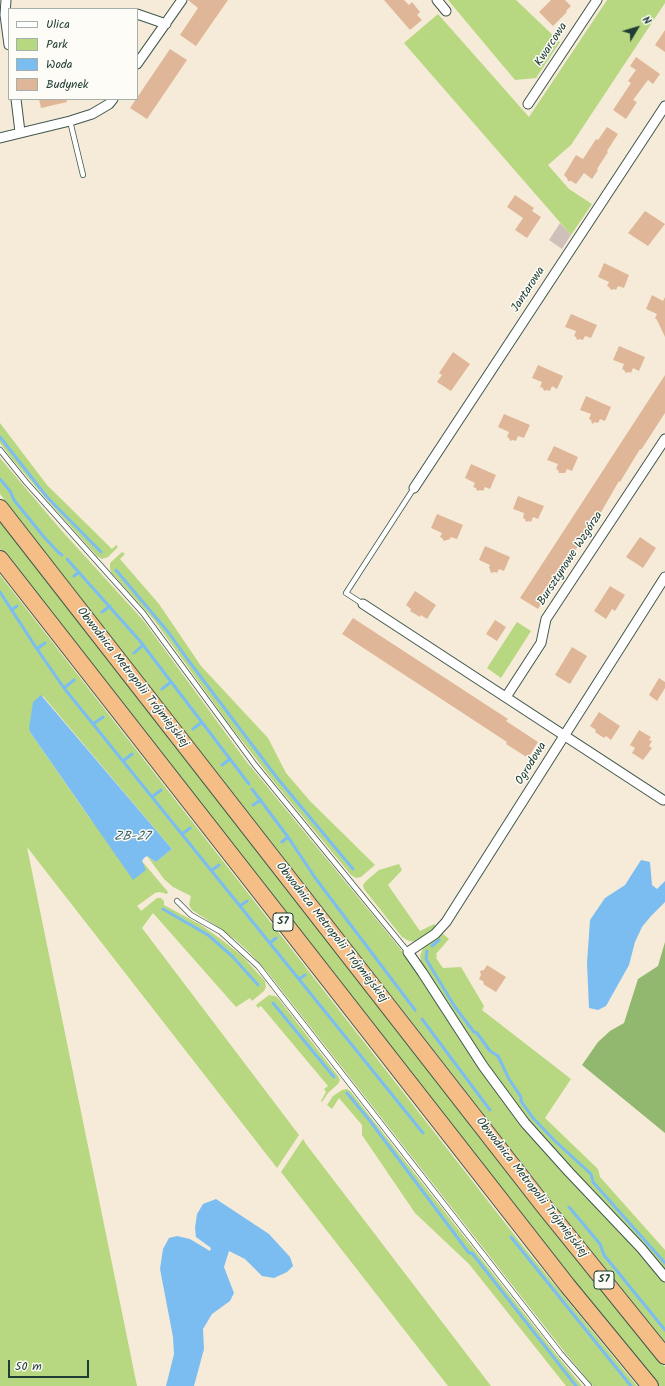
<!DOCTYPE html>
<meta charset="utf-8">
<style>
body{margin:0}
#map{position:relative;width:665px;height:1386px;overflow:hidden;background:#f6ebd8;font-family:Kalam,sans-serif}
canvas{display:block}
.legend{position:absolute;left:8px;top:8px;width:130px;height:92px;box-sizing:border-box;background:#fdfcf7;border:1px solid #a4b0a9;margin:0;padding:5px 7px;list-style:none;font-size:12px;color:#1f3d34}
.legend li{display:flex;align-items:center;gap:8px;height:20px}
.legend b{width:20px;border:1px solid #a4b0a9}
.north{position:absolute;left:617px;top:8px;width:40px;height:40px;-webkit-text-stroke:3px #fdfcf7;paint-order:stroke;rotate:52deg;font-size:11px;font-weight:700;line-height:16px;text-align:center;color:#1f3d34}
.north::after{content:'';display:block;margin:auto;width:14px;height:18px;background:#1f3d34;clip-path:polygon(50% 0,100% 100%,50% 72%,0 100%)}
.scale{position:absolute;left:8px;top:1360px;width:81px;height:18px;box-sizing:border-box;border:2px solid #1f3d34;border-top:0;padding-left:5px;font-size:12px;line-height:14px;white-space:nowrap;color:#1f3d34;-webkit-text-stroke:3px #fdfcf7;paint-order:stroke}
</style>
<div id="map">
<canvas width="665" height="1386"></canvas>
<ul class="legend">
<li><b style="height:5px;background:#fff"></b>Ulica</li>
<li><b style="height:11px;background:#b7d880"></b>Park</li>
<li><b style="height:11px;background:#7cbdf1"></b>Woda</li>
<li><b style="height:11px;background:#dfb798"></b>Budynek</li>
</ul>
<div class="north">N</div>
<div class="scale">50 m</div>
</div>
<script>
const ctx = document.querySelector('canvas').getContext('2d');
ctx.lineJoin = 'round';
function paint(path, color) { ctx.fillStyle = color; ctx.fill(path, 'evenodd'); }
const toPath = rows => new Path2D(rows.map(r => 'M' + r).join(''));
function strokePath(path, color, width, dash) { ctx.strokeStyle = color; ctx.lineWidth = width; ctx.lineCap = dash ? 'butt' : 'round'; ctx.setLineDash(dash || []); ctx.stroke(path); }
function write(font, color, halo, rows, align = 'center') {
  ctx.font = font + ' Kalam,sans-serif'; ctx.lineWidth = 3; ctx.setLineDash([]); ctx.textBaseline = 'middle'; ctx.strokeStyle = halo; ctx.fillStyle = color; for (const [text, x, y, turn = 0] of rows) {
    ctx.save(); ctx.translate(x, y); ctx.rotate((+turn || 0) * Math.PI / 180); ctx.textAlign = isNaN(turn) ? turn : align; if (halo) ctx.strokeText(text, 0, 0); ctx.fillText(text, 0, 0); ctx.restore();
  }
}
const industrial = toPath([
 [560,223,571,235,562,249,549,240]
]);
const green = toPath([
 [448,0,516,0,560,42,536,78,515,80],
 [607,0,665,0,665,3,571,145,548,165,569,189,592,204,571,235,404,43,438,14,529,117],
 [0,423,47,485,112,549,116,545,118,547,108,557,102,559,97,556,48,501,12,459,0,443],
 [0,458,62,531,143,620,246,761,399,947,417,972,460,1040,484,1076,522,1125,560,1170,642,1255,665,1283,665,1342,560,1212,0,494],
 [0,520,611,1301,665,1367,665,1386,657,1386,547,1250,0,549],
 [122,552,125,554,120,559,159,604,201,666,268,738,286,773,310,801,375,865,361,877,356,878,351,875,274,782,229,724,154,620,111,572,110,568,110,563],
 [0,575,523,1246,637,1386,593,1386,567,1355,269,974,250,953,237,941,215,925,192,910,189,905,191,896,173,887,164,879,147,856,156,862,172,849,43,696,30,732,91,820,142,861,168,892,167,894,159,892,155,893,137,906,139,908,141,911,157,898,161,898,164,901,164,905,201,925,222,940,242,956,265,981,266,987,264,991,252,1001,250,998,236,1007,153,913,142,928,299,1135,277,1168,27,847,137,1386,0,1386],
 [517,622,531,631,501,678,487,668],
 [399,864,402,870,388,885,420,931,434,924,437,928,416,942,409,941,402,937,364,889,363,885,366,881,379,870],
 [441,932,449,939,436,954,437,956,436,958,443,968,461,967,484,1006,482,1010,571,1079,545,1118,598,1169,600,1177,665,1250,665,1270,630,1230,580,1177,537,1130,512,1099,466,1034,421,961,420,956,424,946],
 [269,995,275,996,278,998,338,1076,340,1080,338,1084,328,1093,322,1102,321,1101,326,1092,324,1089,328,1086,261,1006,258,1008,256,1005],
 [347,1089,351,1092,555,1353,582,1386,566,1386,469,1264,415,1213,362,1135,362,1125,339,1098,332,1109,327,1105,333,1096,342,1090],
 [303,1139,306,1144,491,1386,448,1386,281,1172]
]);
const forest = toPath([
 [665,933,665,1133,582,1065,598,1042,610,1031,624,1023,638,979,658,966,665,942]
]);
const water = toPath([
 [41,695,172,849,156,862,147,856,144,858,142,861,146,870,133,880,30,732,29,728,33,702],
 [641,860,650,862,652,885,657,889,665,881,665,902,651,916,642,927,635,942,629,965,606,1006,598,1010,589,1008,587,963,590,920,605,898,625,885],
 [216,1199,269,1234,290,1257,293,1266,287,1272,274,1278,262,1276,245,1259,229,1251,224,1267,234,1293,230,1301,212,1314,203,1329,204,1349,194,1386,166,1386,174,1354,173,1337,160,1269,163,1249,169,1238,177,1236,190,1239,210,1251,211,1248,196,1237,195,1228,197,1214,203,1204]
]);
const stream = toPath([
 [0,437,47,497,101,552],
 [0,479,10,491,14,500,44,537,58,552,62,555],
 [67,559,140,641,249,784],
 [116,570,169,633,188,660,278,779,353,869],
 [74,576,79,572],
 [0,592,37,649,64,688,423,1133],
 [11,610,17,606],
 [102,612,110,606],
 [37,649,45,643],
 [134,653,143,645],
 [64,688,74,680],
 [162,689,171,682],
 [93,724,103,717],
 [193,729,202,722],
 [123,761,132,754],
 [222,765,230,759],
 [252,789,288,837,316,879,415,1010],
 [152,797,161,790],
 [253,805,261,800],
 [182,834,190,828],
 [282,842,288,837],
 [212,870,219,865],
 [240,906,247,901],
 [163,909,208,935,232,956,258,985],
 [270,943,276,938],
 [432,946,439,940],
 [427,951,426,959,455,1007,474,1032,477,1033,490,1051,498,1056,509,1079,521,1097,521,1101,533,1118,555,1141,591,1174,593,1182,665,1263],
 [299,979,305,975],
 [273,1003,334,1077],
 [422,1019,490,1110],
 [347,1093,370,1121,469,1253,472,1253,576,1386],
 [569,1207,600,1244,604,1255,665,1330],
 [511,1237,631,1386]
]);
const building = toPath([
 [188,0,228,0,196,46,180,35,198,8],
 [384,0,404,0,409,5,412,2,420,12,417,15,422,20,410,30],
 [551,0,565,0,571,6,566,11,567,12,553,26,539,12],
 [665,30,665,52,655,45],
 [170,49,187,60,147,119,130,108],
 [636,57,660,74,653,84,648,80,633,100,637,102,626,119,613,110,631,83,628,81,636,70,630,66],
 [39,99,66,99,67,102,41,108],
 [607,127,618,134,607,151,608,152,597,169,598,170,592,179,584,173,576,184,571,181,568,181,567,178,564,175,576,155,583,159,596,139,598,140],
 [515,195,534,208,532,211,541,217,527,238,515,230,523,218,507,207],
 [645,211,665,224,648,246,628,233],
 [604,263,629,275,624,288,618,286,616,290,614,289,611,290,609,287,607,286,609,282,598,277],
 [652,295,663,301,665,297,665,337,657,320,655,318,657,314,646,309],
 [571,314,597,325,591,338,585,336,583,340,580,339,577,340,576,337,574,336,576,331,565,327],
 [619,346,645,357,639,371,633,368,631,373,629,372,626,373,624,370,622,369,624,364,613,360],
 [453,352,470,364,451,391,437,382,442,375,439,373],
 [538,365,563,376,557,389,552,386,550,391,547,390,544,391,543,388,540,387,542,382,532,378],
 [665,375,665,413,641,450,640,449,620,482,619,481,600,514,599,513,538,609,520,598],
 [586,396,611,407,605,421,600,419,598,423,595,422,592,424,591,420,589,419,591,414,580,410],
 [504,414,530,425,524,438,518,436,516,441,513,440,510,441,509,438,507,437,509,432,498,427],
 [554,446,578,457,572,471,567,469,565,473,559,473,558,470,556,469,558,464,547,460],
 [471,464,496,475,490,489,485,487,483,491,480,490,477,491,476,488,473,487,475,483,465,478],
 [518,496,544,506,538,519,533,517,531,522,529,521,526,522,525,519,523,518,524,513,513,509],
 [437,514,463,525,457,539,451,537,450,539,444,541,442,538,440,537,442,533,431,528],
 [640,537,656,548,643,568,626,557],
 [485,546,510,557,504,571,499,569,497,573,495,572,491,573,489,567,490,565,479,560],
 [610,586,625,595,615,611,612,609,606,619,594,611],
 [415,591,436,605,427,619,421,615,420,617,410,611,411,609,406,605],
 [353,618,508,719,506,721,538,742,528,758,506,744,507,742,342,634],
 [495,620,506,627,497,641,486,634],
 [572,647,587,656,570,684,555,675],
 [659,678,665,682,665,688,657,701,649,695],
 [599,712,620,726,611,740,606,736,604,738,595,732,596,730,590,726],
 [639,730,651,737,649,740,652,741,649,746,652,748,643,760,632,753,635,748,630,745],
 [487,965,506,977,496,992,483,984,484,982,479,979,481,975,480,971,484,970]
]);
const lane = toPath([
 [70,121,83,175],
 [0,450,26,482,143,613,255,765,408,952],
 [363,604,346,593,414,488],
 [177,901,191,915,221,932,258,966,561,1354,589,1386]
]);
const street = toPath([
 [6,0,5,15,9,45],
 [437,0,446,11],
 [137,14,166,24],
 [137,64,182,0],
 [16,99,20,132],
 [528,104,597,0],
 [0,138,70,121,92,114,109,104,113,99],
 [414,488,665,106],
 [665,577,446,922,435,934,408,952,422,972,483,1066,525,1123,569,1172,641,1248,665,1277],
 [363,604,663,800],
 [506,697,541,643,546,619,665,439]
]);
const highway = toPath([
 [0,508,543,1205,665,1356],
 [0,559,567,1285,650,1386]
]);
const shields = [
 [283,922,20],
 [604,1280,20]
];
const shieldNames = [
 ["S7",283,922],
 ["S7",604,1280]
];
const streetNames = [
 ["Kwarcowa",552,45,-57],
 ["Jantarowa",529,290,-57],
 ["Bursztynowe Wzgórza",571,559,-57],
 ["Obwodnica Metropolii Trójmiejskiej",132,678,52],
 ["Ogrodowa",532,764,-58],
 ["Obwodnica Metropolii Trójmiejskiej",331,933,52],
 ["Obwodnica Metropolii Trójmiejskiej",531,1188,52]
];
const waterNames = [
 ["ZB-27",132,838]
];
paint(industrial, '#cfc1ba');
paint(green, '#b7d880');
paint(forest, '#91b86e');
paint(water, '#7cbdf1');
strokePath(stream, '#7cbdf1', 3);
paint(building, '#dfb798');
strokePath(lane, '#3f574d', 6);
strokePath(street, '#3f574d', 11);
strokePath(highway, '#3f574d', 18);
strokePath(lane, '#fff', 4.5);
strokePath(street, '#fff', 9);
strokePath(highway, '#f6be87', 16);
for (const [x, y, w] of shields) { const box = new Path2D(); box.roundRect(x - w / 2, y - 9, w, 18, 3); ctx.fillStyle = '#fdfcf7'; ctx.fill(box); strokePath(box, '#1f3d34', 1); }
write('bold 11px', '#1f3d34', null, shieldNames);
write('12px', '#1f3d34', '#fdfcf7', streetNames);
write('italic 13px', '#365d63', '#fdfcf7', waterNames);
</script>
